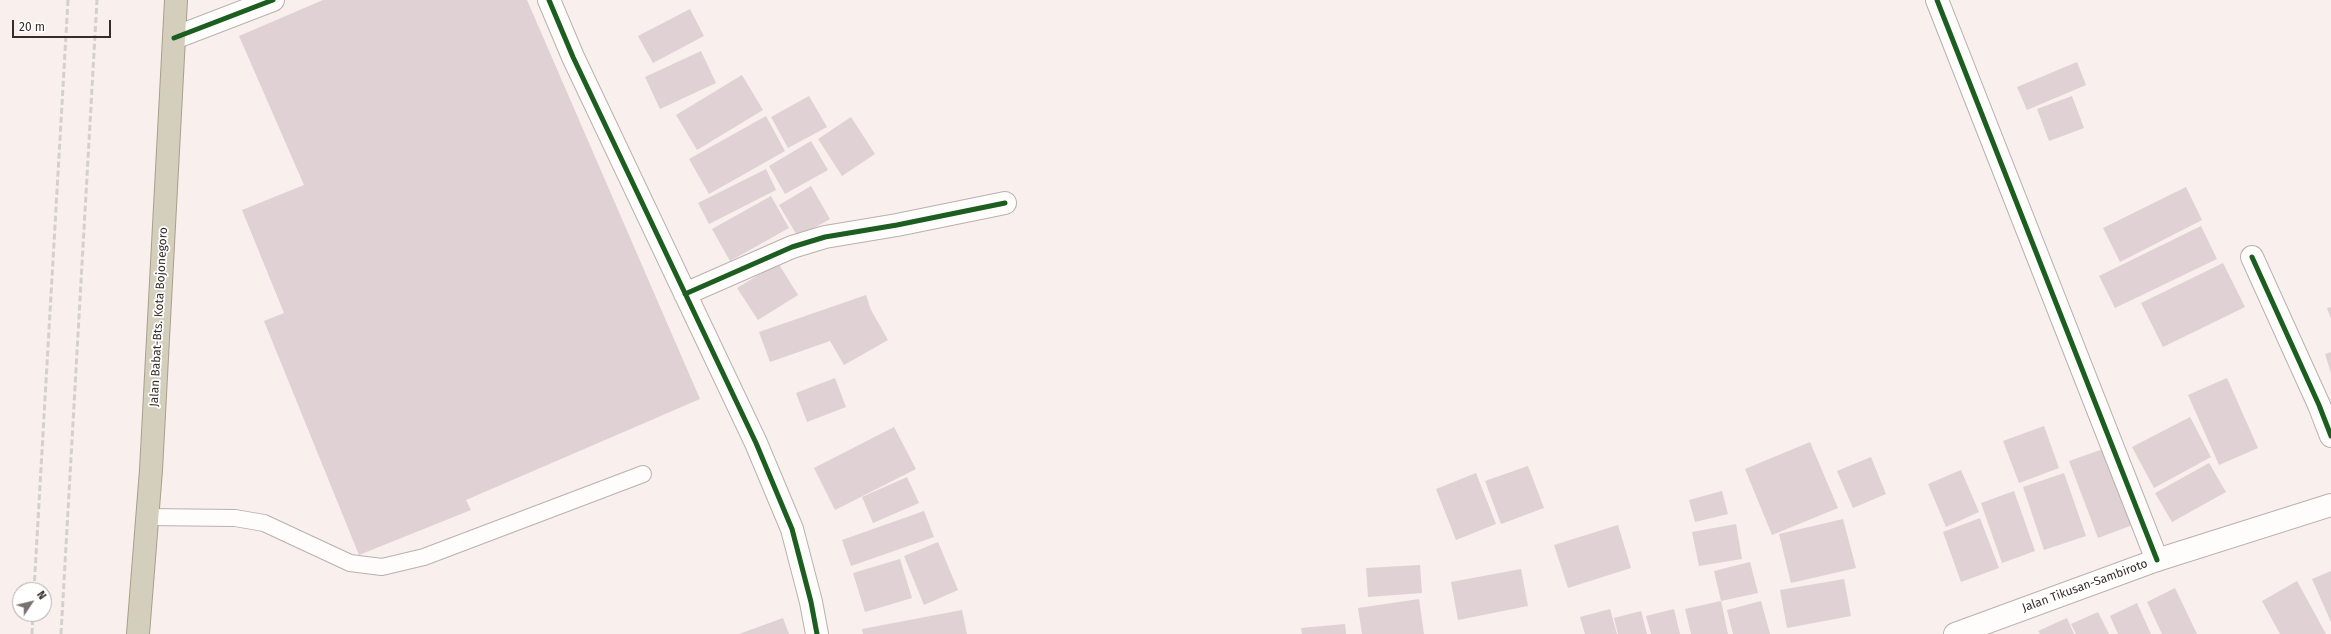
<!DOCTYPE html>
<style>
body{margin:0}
#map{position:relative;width:2331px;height:634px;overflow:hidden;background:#f9efec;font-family:"Fira Sans",sans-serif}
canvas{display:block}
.north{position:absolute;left:12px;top:582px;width:40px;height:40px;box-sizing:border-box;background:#fff;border:1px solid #afabaa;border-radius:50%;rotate:55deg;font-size:11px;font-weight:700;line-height:16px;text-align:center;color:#362d2a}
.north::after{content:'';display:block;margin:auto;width:14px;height:18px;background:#7a716e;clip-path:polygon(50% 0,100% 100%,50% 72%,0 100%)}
.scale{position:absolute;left:12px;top:20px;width:99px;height:18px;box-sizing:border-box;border:2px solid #362d2a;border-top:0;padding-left:5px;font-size:12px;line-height:14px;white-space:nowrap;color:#362d2a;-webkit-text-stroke:3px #fff;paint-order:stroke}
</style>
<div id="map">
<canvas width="2331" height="634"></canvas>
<div class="north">N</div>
<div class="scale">20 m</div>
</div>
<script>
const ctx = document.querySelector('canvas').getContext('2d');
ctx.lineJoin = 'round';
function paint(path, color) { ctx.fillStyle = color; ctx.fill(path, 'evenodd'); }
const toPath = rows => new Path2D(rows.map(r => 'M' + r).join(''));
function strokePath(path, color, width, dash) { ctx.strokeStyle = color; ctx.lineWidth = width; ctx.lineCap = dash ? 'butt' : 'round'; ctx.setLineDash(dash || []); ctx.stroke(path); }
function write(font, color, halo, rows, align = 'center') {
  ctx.font = font + ' "Fira Sans",sans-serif'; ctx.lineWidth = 3.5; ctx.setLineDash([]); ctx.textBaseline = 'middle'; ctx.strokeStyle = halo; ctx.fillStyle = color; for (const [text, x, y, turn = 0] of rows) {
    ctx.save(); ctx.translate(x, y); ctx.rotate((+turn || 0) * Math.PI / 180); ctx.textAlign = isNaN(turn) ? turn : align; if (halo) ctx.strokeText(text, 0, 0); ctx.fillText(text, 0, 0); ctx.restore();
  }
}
const building = toPath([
 [323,0,527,0,700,399,466,500,471,510,359,555,264,321,284,313,242,210,304,185,239,36],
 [690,9,704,36,653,63,638,36],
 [701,51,716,83,660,109,645,77],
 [2077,62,2086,85,2027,110,2017,87],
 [742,75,763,110,697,150,676,115],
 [809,96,827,127,788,148,771,117],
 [2072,96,2084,128,2049,141,2037,109],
 [766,116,785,151,709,194,689,159],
 [851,117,875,154,842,176,818,139],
 [811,141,828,170,785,194,769,166],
 [766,169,776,190,709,224,698,203],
 [811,186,830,219,798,237,779,205],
 [2186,187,2202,220,2120,262,2103,228],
 [771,196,789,228,730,261,712,229],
 [2201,226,2217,259,2115,308,2099,276],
 [778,263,798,295,758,320,737,288],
 [2223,263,2245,307,2163,347,2141,303],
 [866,295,871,310,888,340,844,365,830,341,770,362,759,332],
 [2331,307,2331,319,2327,308],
 [2331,352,2331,373,2325,354],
 [835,378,846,407,807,422,796,393],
 [2227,378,2258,448,2219,465,2188,395],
 [2190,417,2211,457,2154,488,2132,447],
 [2044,426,2059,468,2019,483,2003,441],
 [894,427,916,469,835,510,814,468],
 [1810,442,1838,508,1772,535,1745,469],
 [2106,448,2135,524,2098,538,2069,461],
 [1871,457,1886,494,1853,508,1837,471],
 [2209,463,2226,492,2172,522,2155,493],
 [1528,466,1544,508,1501,524,1485,481],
 [1961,470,1979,512,1946,527,1928,484],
 [1476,473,1496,524,1456,540,1436,489],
 [2064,473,2086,536,2044,550,2023,487],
 [907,477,919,503,873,523,862,497],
 [1722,491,1728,514,1695,522,1689,500],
 [2014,491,2035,551,2002,563,1981,503],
 [924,511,934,537,851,566,842,540],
 [1980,518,1999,568,1961,582,1943,532],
 [1843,519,1856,568,1791,583,1779,534],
 [1736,524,1742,559,1699,566,1692,532],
 [1618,525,1631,568,1568,588,1554,545],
 [938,542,958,590,924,605,904,556],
 [900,559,912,598,865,612,853,573],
 [1750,562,1758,593,1721,601,1728,634,1691,634,1685,609,1721,601,1714,571],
 [1420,565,1422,593,1368,597,1366,568],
 [1521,569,1528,606,1458,620,1451,582],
 [2331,571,2331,622,2312,579],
 [1844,579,1851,616,1787,628,1780,590],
 [2297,581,2326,634,2280,634,2262,601],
 [2175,588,2197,634,2162,634,2147,602],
 [1419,599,1424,634,1362,634,1358,608],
 [1761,601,1770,634,1733,634,1727,610],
 [2137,603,2151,634,2118,634,2110,616],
 [1610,609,1617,634,1585,634,1580,617],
 [1674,609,1680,634,1651,634,1646,616],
 [962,610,967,634,863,634,862,629],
 [1641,611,1647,634,1618,634,1614,618],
 [2098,612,2109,634,2076,634,2071,624],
 [783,618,789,634,739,634],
 [2067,618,2074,634,2040,634,2038,631],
 [1345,624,1346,634,1302,634,1301,628]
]);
const lane = toPath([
 [147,517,235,518,264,523,350,563,382,567,424,557,643,474]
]);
const street = toPath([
 [549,0,573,57,756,443,792,529,811,602,817,634],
 [1937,0,2157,560],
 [174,38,273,0],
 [2252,257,2319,405,2331,436],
 [685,294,792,247,825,237,897,225,1005,203]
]);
const secondary = toPath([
 [1955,634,2157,560,2331,505]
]);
const highway = toPath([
 [138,634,151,470,176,0]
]);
const rail = toPath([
 [34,590,68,0],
 [32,634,33,614],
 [61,634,97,0]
]);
const cycleway = toPath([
 [549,0,573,57,756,443,792,529,811,602,817,634],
 [1937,0,2157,560],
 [174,38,273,0],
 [2252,257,2319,405,2331,436],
 [685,294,792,247,825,237,897,225,1005,203]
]);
const streetNames = [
 ["Jalan Babat-Bts. Kota Bojonegoro",159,317,-87],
 ["Jalan Tikusan-Sambiroto",2085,586,-20]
];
paint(building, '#dfd1d4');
strokePath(lane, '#b9b1ae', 18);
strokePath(street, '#b9b1ae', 24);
strokePath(secondary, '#b9b1ae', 24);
strokePath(highway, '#a99f8c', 24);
strokePath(lane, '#fefdfc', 16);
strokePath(street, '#fefdfc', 22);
strokePath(secondary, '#fefdfc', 22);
strokePath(highway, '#d4cfbd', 22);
strokePath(rail, '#d4d0cf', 3, [6, 3]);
strokePath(cycleway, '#1b5e20', 5);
write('12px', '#362d2a', '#fff', streetNames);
</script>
